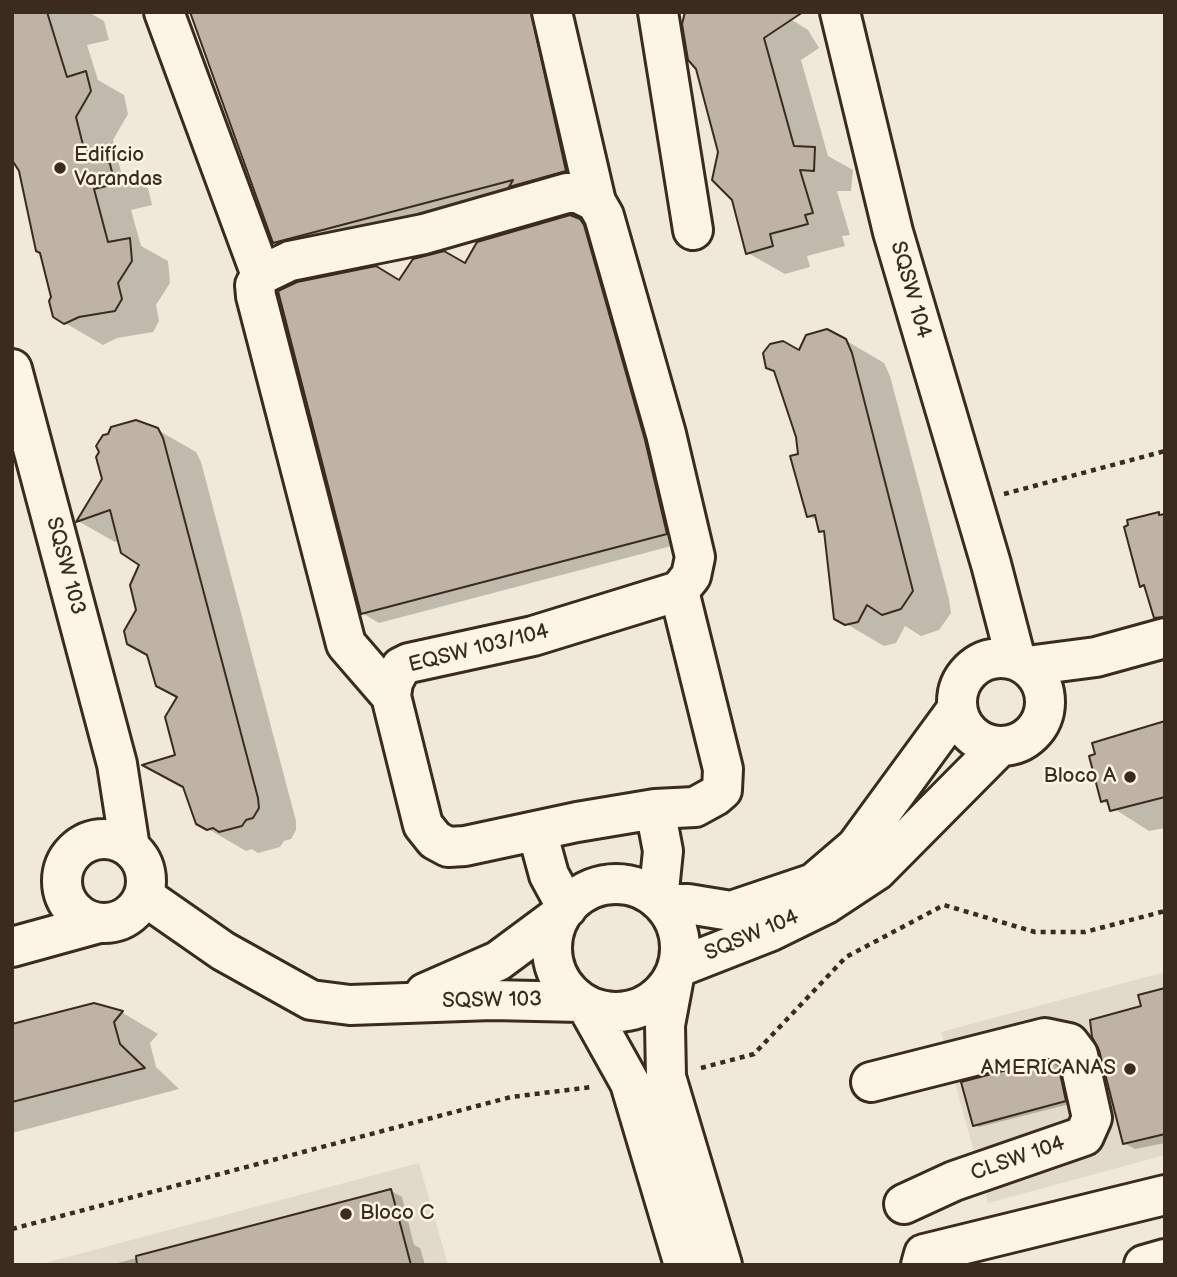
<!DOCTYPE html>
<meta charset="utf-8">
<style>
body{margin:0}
#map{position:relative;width:1177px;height:1277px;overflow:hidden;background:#f0e9d9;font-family:"Balsamiq Sans",sans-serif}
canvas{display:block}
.frame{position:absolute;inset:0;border:14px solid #3b2a1e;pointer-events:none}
</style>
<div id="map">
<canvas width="1177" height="1277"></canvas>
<div class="frame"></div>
</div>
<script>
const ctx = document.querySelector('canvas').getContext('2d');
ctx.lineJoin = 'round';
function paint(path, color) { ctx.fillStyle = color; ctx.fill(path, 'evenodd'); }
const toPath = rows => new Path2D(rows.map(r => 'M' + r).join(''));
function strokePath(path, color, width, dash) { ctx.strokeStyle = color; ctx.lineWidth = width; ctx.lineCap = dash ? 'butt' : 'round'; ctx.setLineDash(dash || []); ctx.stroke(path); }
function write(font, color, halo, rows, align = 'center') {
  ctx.font = font + ' "Balsamiq Sans",sans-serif'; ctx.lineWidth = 5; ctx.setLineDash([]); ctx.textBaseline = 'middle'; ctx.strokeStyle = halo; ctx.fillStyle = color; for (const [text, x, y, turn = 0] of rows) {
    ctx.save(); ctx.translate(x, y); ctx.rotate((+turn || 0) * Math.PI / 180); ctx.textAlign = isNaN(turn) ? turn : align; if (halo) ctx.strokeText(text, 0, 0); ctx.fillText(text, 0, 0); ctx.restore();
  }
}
const built = toPath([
 [1165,972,1165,1155,988,1203,941,1032],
 [419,1163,448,1265,38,1265]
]);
const shadow = toPath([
 [12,12,88,12,104,21,109,40,87,45,98,80,124,95,128,114,113,140,121,172,148,188,152,205,131,210,141,246,168,261,170,283,156,305,159,321,153,332,117,338,103,345,65,323,20,170,16,167,12,153],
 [191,12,553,12,587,183,296,255,274,242],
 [683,12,790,12,792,20,808,30,819,48,801,60,828,156,853,170,851,191,837,191,850,235,842,236,845,246,807,256,810,267,785,274,748,253],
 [580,220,596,230,683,543,379,623,362,613,400,282,465,265],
 [845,340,884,363,890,376,949,599,951,613,939,630,921,636,905,626,896,643,884,646,836,618,826,534,821,531,818,521,808,516,800,455,800,352],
 [149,425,196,452,201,462,296,821,296,830,291,839,284,841,280,847,258,853,252,849,246,851,198,823,177,757,179,697,149,654,138,610,141,564,120,541,115,542,78,521,104,479,98,446,112,428],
 [1165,724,1165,828,1149,831,1102,801],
 [1165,990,1165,1143,1135,1149,1124,1143,1143,1008],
 [94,1005,123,1013,158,1034,150,1043,156,1067,179,1089,12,1133,12,1026],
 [1057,1066,1062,1069,1070,1104,979,1127,974,1124],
 [391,1191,402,1197,414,1245,420,1248,425,1265,110,1265]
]);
const building = toPath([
 [12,12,47,12,67,77,86,71,91,91,76,117,84,149,110,164,115,184,94,189,108,242,130,238,132,261,118,283,122,299,115,311,79,317,64,324,53,317,49,301,51,297,40,253,36,251,19,171,12,160,12,12],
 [190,12,531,12,566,171,509,187,513,180,273,243,190,12],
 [685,12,803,12,764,38,794,146,815,147,814,171,800,170,813,213,805,215,808,224,770,234,773,246,746,254,732,200,712,180,718,152,696,69,688,60,682,24,685,12],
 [570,215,580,219,584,225,645,440,667,534,361,614,278,291,297,282,376,266,399,280,413,259,444,251,465,263,477,242,570,215],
 [827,329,846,339,852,353,913,591,901,609,882,615,867,605,858,622,845,625,834,619,824,531,819,532,815,515,807,517,790,456,798,454,796,437,774,371,766,368,763,353,770,344,783,341,799,350,806,335,827,329],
 [136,420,158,428,163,438,258,798,259,808,253,818,246,820,242,826,219,832,213,828,207,830,196,824,183,787,142,765,175,755,165,717,177,697,156,686,147,655,127,644,124,631,136,610,130,585,139,565,121,553,110,510,76,522,102,479,96,457,99,452,96,446,103,435,108,434,111,427,136,420],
 [1159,512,1159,515,1165,514,1165,617,1154,618,1144,585,1140,587,1124,527,1128,525,1127,520,1159,512],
 [1165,721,1165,797,1110,811,1107,800,1101,802,1089,756,1095,754,1092,743,1165,721],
 [1165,988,1165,1134,1123,1144,1099,1050,1092,1037,1090,1020,1141,1006,1138,995,1165,988],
 [94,1003,123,1011,114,1022,120,1044,145,1068,12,1102,12,1024,94,1003],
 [1045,1060,1058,1064,1066,1101,973,1126,961,1082,1045,1060],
 [391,1189,411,1265,137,1265,136,1256,391,1189]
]);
const path = toPath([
 [1004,494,1165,451],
 [701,1068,754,1054,846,957,944,905,1035,932,1085,932,1165,911],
 [12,1229,511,1097,592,1087]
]);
const minor = toPath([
 [164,12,261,275],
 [552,12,596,202],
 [658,12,693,230],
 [840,12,893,232,991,564,1016,660],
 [12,369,117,764,130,848],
 [679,591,723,769,722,790,715,796,695,807,655,809,577,822,465,846,448,847,435,840,423,825,391,696,393,682,401,667,409,663,533,636,679,591],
 '957 702a44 44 0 1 1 88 0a44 44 0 1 1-88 0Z',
 [1027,666,1096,657,1165,638],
 [391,696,346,644,256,296,255,285,261,275,290,261,424,234,567,193,578,193,596,202,604,216,666,434,695,557,691,576,679,591],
 [655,809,663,851,658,900],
 [537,831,549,875,567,908],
 '62 881a42 42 0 1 1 84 0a42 42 0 1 1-84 0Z',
 '552 948a64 64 0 1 1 128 0a64 64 0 1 1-128 0Z',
 [144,896,223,951,311,1000,350,1005,492,1000,580,1002],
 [663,904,688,904,731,911,814,883,856,847,957,709],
 [12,947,99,923],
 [679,967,771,931,826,904,876,871,1000,746],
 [674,977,665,1025,666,1077,722,1265],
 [425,993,498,961,560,915],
 [587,1006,630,1083,684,1265],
 [871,1082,1045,1038,1069,1043,1078,1055,1092,1118,1084,1136,954,1181,904,1204],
 [921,1265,924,1254,1165,1195]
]);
const major = toPath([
 [1144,1265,1165,1259]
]);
const markers = [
 [60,168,7,"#3b2a1e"],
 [1130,777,7,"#3b2a1e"],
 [1130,1069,7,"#3b2a1e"],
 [346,1214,7,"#3b2a1e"]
];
const poiNames = [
 ["Edifício",74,156],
 ["Varandas",74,180],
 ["Bloco A",1116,777,"right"],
 ["AMERICANAS",1116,1069,"right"],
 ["Bloco C",360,1214]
];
const streetNames = [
 ["SQSW 104",910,290,74],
 ["SQSW 103",65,566,75],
 ["EQSW 103/104",479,649,-14],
 ["SQSW 104",752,936,-23],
 ["SQSW 103",492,1001,-1],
 ["CLSW 104",1018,1159,-19]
];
paint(built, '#e1d9c9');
paint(shadow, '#0003');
paint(building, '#beb3a4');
strokePath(building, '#3b2a1e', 2);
strokePath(minor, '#3b2a1e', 44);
strokePath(major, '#3b2a1e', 44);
strokePath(path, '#3b2a1e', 4.5, [5, 5]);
strokePath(minor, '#fcf5e5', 38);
strokePath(major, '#fcf5e5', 38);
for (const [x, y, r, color] of markers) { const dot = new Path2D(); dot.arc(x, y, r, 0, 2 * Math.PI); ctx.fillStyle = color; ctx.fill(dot); strokePath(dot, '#fcf5e5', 2.5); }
write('21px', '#3b2a1e', '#fcf5e5', poiNames, 'left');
write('21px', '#3b2a1e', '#fcf5e5', streetNames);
</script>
